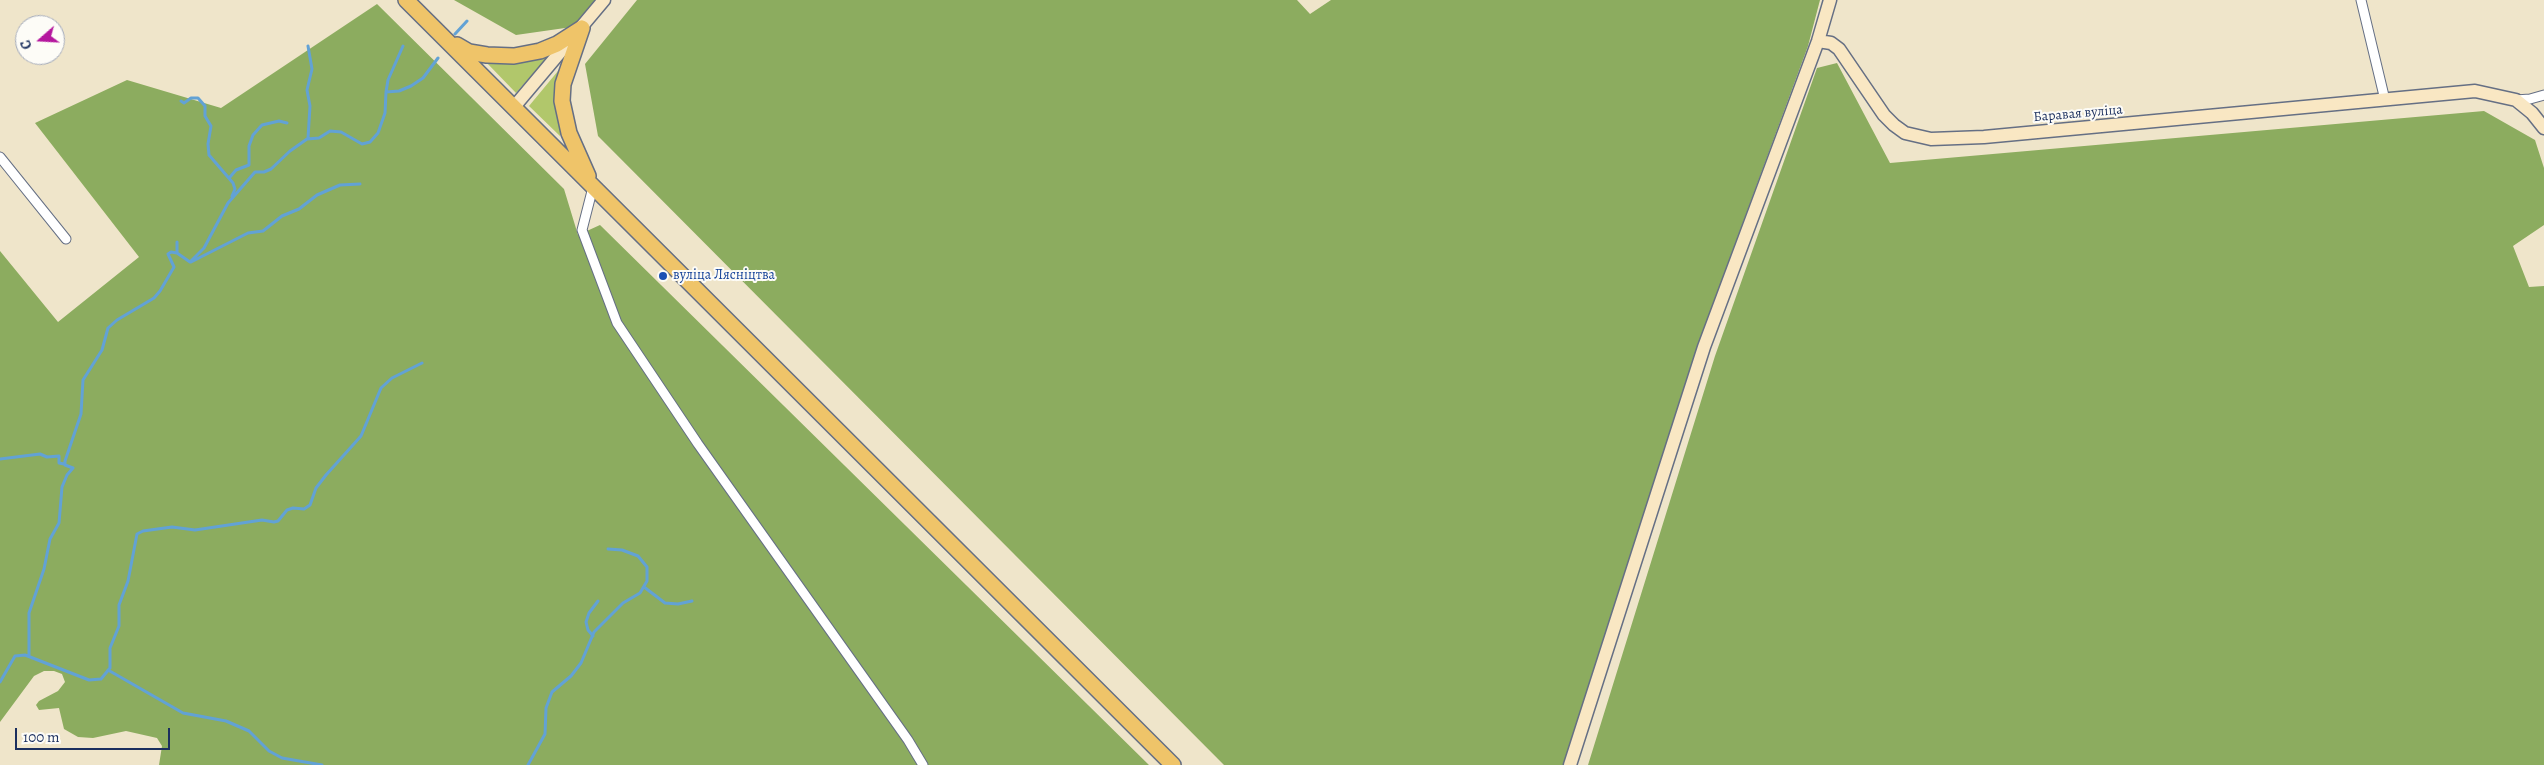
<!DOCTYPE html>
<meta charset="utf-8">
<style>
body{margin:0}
#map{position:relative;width:2544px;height:765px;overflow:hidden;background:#efe5ca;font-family:Alegreya,serif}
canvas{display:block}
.north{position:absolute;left:15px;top:15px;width:50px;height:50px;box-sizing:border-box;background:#fdfcf7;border:1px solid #a3aaba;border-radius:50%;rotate:251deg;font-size:14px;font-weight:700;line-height:20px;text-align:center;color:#1b2f5e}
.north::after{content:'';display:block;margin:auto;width:18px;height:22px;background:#b5179e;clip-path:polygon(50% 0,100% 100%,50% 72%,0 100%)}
.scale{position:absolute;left:15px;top:728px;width:155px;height:22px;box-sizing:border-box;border:2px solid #1b2f5e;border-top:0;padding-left:6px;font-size:15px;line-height:18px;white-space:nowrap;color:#1b2f5e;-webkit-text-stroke:4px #fdfcf7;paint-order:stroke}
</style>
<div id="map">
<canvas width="2544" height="765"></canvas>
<div class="north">С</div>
<div class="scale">100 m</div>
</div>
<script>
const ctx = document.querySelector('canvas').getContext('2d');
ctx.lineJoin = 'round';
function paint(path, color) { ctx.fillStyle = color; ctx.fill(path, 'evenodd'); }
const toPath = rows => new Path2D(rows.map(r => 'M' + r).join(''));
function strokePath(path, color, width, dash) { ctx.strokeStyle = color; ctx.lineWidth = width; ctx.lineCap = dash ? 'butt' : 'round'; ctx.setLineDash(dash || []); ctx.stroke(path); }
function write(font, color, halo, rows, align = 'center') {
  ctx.font = font + ' Alegreya,serif'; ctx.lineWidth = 4; ctx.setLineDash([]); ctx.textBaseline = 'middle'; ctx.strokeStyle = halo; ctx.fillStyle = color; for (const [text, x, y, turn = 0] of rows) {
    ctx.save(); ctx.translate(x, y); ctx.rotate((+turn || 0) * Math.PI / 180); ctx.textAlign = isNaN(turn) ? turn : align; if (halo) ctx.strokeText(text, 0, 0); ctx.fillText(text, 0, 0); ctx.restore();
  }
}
const green = toPath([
 [550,54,516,93,486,62],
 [558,71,555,103,561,133,560,136,529,106]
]);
const forest = toPath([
 [454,0,595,0,572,27,516,35],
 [637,0,1297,0,1310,14,1331,0,1820,0,1808,46,1700,339,1563,765,1224,765,598,136,585,64],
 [377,4,564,189,578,235,600,225,1149,765,159,765,162,746,157,738,126,731,93,738,78,737,64,729,59,708,39,710,36,705,39,701,58,691,65,682,62,674,54,671,44,671,34,676,0,722,0,251,58,322,139,257,35,123,127,80,221,108],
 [1837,63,1890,163,2484,111,2535,140,2544,168,2544,225,2513,246,2529,287,2544,286,2544,765,1588,765,1715,356,1817,68]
]);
const stream = toPath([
 [455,34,467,21],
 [308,46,312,69,307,90,310,106,308,138],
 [386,92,388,80,403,46],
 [181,101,184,103,191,98,198,98,205,106,205,116,211,126,208,144,209,155,233,183,235,189,232,196],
 [230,177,236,170,249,165,249,146,253,135,262,125,279,121,287,123],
 [177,253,177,242],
 [191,262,248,233,263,231,282,216,299,209,317,195,340,185,360,184],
 [0,459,40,454,47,457,59,456,59,463,64,464],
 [644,587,665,603,678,604,692,601],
 [593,636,588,630,586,622,589,613,598,601],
 [29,655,29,613,44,569,50,539,59,523,62,487,67,475,73,468,65,465,65,461,81,414,83,380,102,350,108,328,117,320,154,298,160,291,174,267,168,254,171,252,177,253,190,262,204,248,228,203,255,172,264,172,271,169,290,151,307,139,319,138,330,131,341,132,362,144,370,142,378,133,385,113,386,92,399,91,411,86,423,78,438,58],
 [108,670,183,713,226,721,249,731,269,751,282,758,322,765],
 [0,682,15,656,25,655,89,680,101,679,110,668,110,648,119,626,119,605,128,581,137,534,143,531,172,527,195,530,262,520,274,522,278,521,287,510,293,508,304,509,310,505,316,488,326,475,361,436,381,388,392,378,422,363],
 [528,765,545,734,546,708,552,692,571,676,581,663,594,632,623,603,640,593,647,581,647,567,638,556,622,550,608,549]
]);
const street = toPath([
 [2361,0,2385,100],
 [2516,100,2530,99,2544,95],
 [0,157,66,239],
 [593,187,582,230,617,323,698,444,908,740,923,765]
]);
const secondary = toPath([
 [1818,41,1831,43,1839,49,1884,115,1894,125,1905,133,1931,139,1984,137,2475,91,2516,100,2532,113,2544,128],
 [514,107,604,0],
 [1570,765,1704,347,1818,41,1830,0]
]);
const primary = toPath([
 [406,0,1173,765],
 [582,28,563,84,562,101,569,133,588,176],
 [457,45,469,52,487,55,514,56,540,51,557,44,582,28]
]);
const markers = [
 [663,276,5,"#1a4fb4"]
];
const streetNames = [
 ["Баравая вуліца",2078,114,-5]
];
const transitNames = [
 ["вуліца Лясніцтва",673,276]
];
paint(green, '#b1c76b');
paint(forest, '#8cac5f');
strokePath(stream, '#62a2d5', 3);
strokePath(street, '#656f84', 11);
strokePath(secondary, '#656f84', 15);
strokePath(primary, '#656f84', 18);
strokePath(street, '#fff', 9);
strokePath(secondary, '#f9e7c3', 12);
strokePath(primary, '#efc469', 15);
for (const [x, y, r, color] of markers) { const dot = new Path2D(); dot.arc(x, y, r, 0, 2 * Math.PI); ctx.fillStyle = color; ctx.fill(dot); strokePath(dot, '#fdfcf7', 2); }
write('14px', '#1b2f5e', '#fdfcf7', streetNames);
write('14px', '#164399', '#fdfcf7', transitNames, 'left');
</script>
